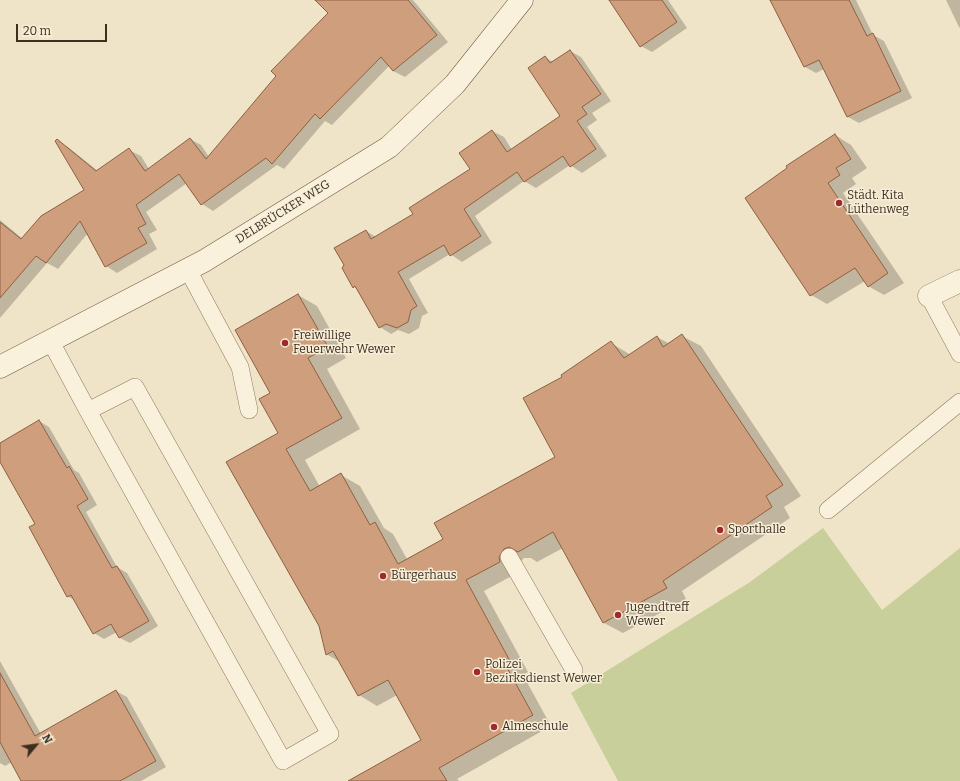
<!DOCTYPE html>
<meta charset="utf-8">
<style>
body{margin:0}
#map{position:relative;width:960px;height:781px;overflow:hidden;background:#f0e4c8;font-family:Bitter,serif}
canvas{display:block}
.north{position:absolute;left:16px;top:725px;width:40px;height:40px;-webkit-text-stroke:3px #f7eed8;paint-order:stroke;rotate:61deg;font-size:11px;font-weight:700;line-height:16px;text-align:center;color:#3d2e20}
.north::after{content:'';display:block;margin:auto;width:14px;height:18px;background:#3d2e20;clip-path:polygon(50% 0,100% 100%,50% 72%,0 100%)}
.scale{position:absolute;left:16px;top:24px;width:91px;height:18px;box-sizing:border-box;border:2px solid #3d2e20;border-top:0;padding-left:5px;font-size:12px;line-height:14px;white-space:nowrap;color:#3d2e20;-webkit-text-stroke:3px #f7eed8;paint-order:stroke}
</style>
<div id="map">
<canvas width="960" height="781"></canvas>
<div class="north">N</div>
<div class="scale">20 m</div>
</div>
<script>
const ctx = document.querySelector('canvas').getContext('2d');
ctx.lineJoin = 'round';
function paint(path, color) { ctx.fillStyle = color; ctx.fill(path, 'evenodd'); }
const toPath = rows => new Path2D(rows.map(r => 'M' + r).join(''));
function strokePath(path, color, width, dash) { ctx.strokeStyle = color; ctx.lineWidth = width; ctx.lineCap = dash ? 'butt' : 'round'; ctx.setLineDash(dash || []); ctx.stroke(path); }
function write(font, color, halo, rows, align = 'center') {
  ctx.font = font + ' Bitter,serif'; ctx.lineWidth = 3; ctx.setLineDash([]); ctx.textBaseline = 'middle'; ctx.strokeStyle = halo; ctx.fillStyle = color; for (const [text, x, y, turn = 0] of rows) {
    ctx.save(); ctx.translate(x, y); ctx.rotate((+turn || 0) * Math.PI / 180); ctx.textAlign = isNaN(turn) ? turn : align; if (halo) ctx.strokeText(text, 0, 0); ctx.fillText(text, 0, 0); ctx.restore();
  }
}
const green = toPath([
 [823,528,882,610,960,548,960,781,618,781,571,693,750,582]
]);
const shadow = toPath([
 [316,0,413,0,448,42,405,77,393,71,389,66,332,125,325,121,284,169,277,165,213,211,202,204,187,183,146,212,157,230,149,234,157,249,117,273,106,266,88,233,58,269,47,263,0,318,0,220,23,239,86,191,57,141,68,147,98,171,129,150,141,156,149,169,190,139,201,145,209,157,329,13],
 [610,0,668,0,687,28,652,52,641,46],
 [770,0,856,0,873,35,884,41,912,98,859,123,848,117,824,69,816,73,805,67],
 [946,0,960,0,960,28,959,27],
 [570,51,581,57,611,101,592,113,597,120,587,127,607,156,582,173,570,165,536,188,524,181,475,216,492,243,462,262,450,254,409,279,428,313,422,316,419,328,409,334,398,330,391,334,380,327,359,290,354,287,366,231,376,237,414,214,471,169,492,131,504,137,512,150,562,116,545,57,553,62],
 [835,135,851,145,867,168,852,178,856,184,843,193,904,283,884,295,868,286,865,281,827,304,811,295],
 [298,295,317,306,346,358,327,369,360,429,305,460,320,487,341,475,360,486,384,528,393,534,407,559,444,539,556,457,564,377,611,343,631,355,657,337,670,344,682,336,701,346,801,496,784,507,790,518,682,591,686,599,623,633,604,623,563,548,537,562,531,558,524,558,519,563,519,572,484,591,528,672,523,675,551,726,457,779,459,781,350,781,422,740,397,695,377,706,359,695,340,662,326,654,271,393],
 [39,421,49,427,74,470,79,473,97,505,86,512,117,567,127,573,158,626,130,643,120,638,117,632,104,639,94,633,76,601,67,596,36,524,0,460,0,444],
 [0,661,41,734,116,691,127,697,166,767,141,781,23,781,12,762,5,766,0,763]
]);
const building = toPath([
 [315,0,408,0,437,35,393,71,381,57,320,119,315,114,272,164,266,158,201,205,179,174,136,205,146,224,138,228,147,243,105,267,80,221,46,263,36,256,0,298,0,222,21,239,41,216,84,190,55,141,57,139,96,171,129,148,145,171,190,138,206,159,276,76,271,71,328,13,315,0],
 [609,0,662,0,677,22,640,47,609,0],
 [770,0,849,0,867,36,873,33,901,91,847,117,819,60,804,67,770,0],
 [570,50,601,94,582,107,587,114,577,121,596,149,570,167,563,156,524,182,517,172,464,209,481,236,450,256,444,245,398,272,417,306,411,310,408,322,397,328,386,324,379,328,355,286,353,288,342,268,344,265,334,248,366,230,371,239,413,214,409,208,470,169,459,153,492,130,507,152,560,116,528,68,545,56,550,63,570,50],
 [835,134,851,159,836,168,840,175,828,183,888,273,868,287,855,268,810,296,745,198,787,168,786,166,835,134],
 [298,294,328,347,308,358,342,418,286,449,310,491,341,473,370,525,375,522,398,564,443,539,434,523,555,457,523,398,562,377,561,375,611,341,624,358,657,336,663,347,682,334,783,485,766,496,772,507,663,581,667,588,603,623,553,532,518,552,509,547,504,549,499,557,500,562,466,580,510,661,505,664,533,715,439,768,447,781,348,781,421,740,388,680,358,696,333,651,326,655,319,626,226,462,278,433,259,399,270,393,235,330,298,294],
 [39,420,67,468,69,466,88,499,77,506,112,568,117,566,149,621,119,638,111,624,93,634,71,595,67,597,29,527,35,524,0,462,0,443,39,420],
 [0,673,35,736,116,690,156,761,120,781,21,781,0,742,0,673]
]);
const lane = toPath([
 [188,270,240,367,249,410],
 [929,296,960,354],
 [51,342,88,411,283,761,330,734,135,387,88,411],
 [828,510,960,402],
 [509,557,574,670]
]);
const street = toPath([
 [929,296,960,281]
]);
const secondary = toPath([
 [0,367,204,261,389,147,455,84,522,0]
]);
const markers = [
 [839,203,4,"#9e2a2b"],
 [285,343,4,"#9e2a2b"],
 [720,530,4,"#9e2a2b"],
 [383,576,4,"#9e2a2b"],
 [618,615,4,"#9e2a2b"],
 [477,672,4,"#9e2a2b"],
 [494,727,4,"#9e2a2b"]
];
const poiNames = [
 ["Städt. Kita",847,196],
 ["Lüthenweg",847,210],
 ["Freiwillige",293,336],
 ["Feuerwehr Wewer",293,350],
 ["Sporthalle",728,530],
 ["Bürgerhaus",391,576],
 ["Jugendtreff",626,608],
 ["Wewer",626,622],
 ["Polizei",485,665],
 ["Bezirksdienst Wewer",485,679],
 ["Almeschule",502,727]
];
const streetNames = [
 ["DELBRÜCKER WEG",283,212,-32]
];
paint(green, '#c9cf9b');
paint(shadow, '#0003');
paint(building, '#cf9f7d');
strokePath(building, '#8d5f41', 1);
strokePath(lane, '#8d765c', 18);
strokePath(street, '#8d765c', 23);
strokePath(secondary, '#6f573f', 23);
strokePath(lane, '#faf1dc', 17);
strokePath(street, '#faf1dc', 22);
strokePath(secondary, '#faf1dc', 22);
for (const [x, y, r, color] of markers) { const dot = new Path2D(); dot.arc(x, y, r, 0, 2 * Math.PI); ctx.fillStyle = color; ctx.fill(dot); strokePath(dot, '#f7eed8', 1.5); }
write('12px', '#3d2e20', '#f7eed8', poiNames, 'left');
write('12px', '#3d2e20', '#f7eed8', streetNames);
</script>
